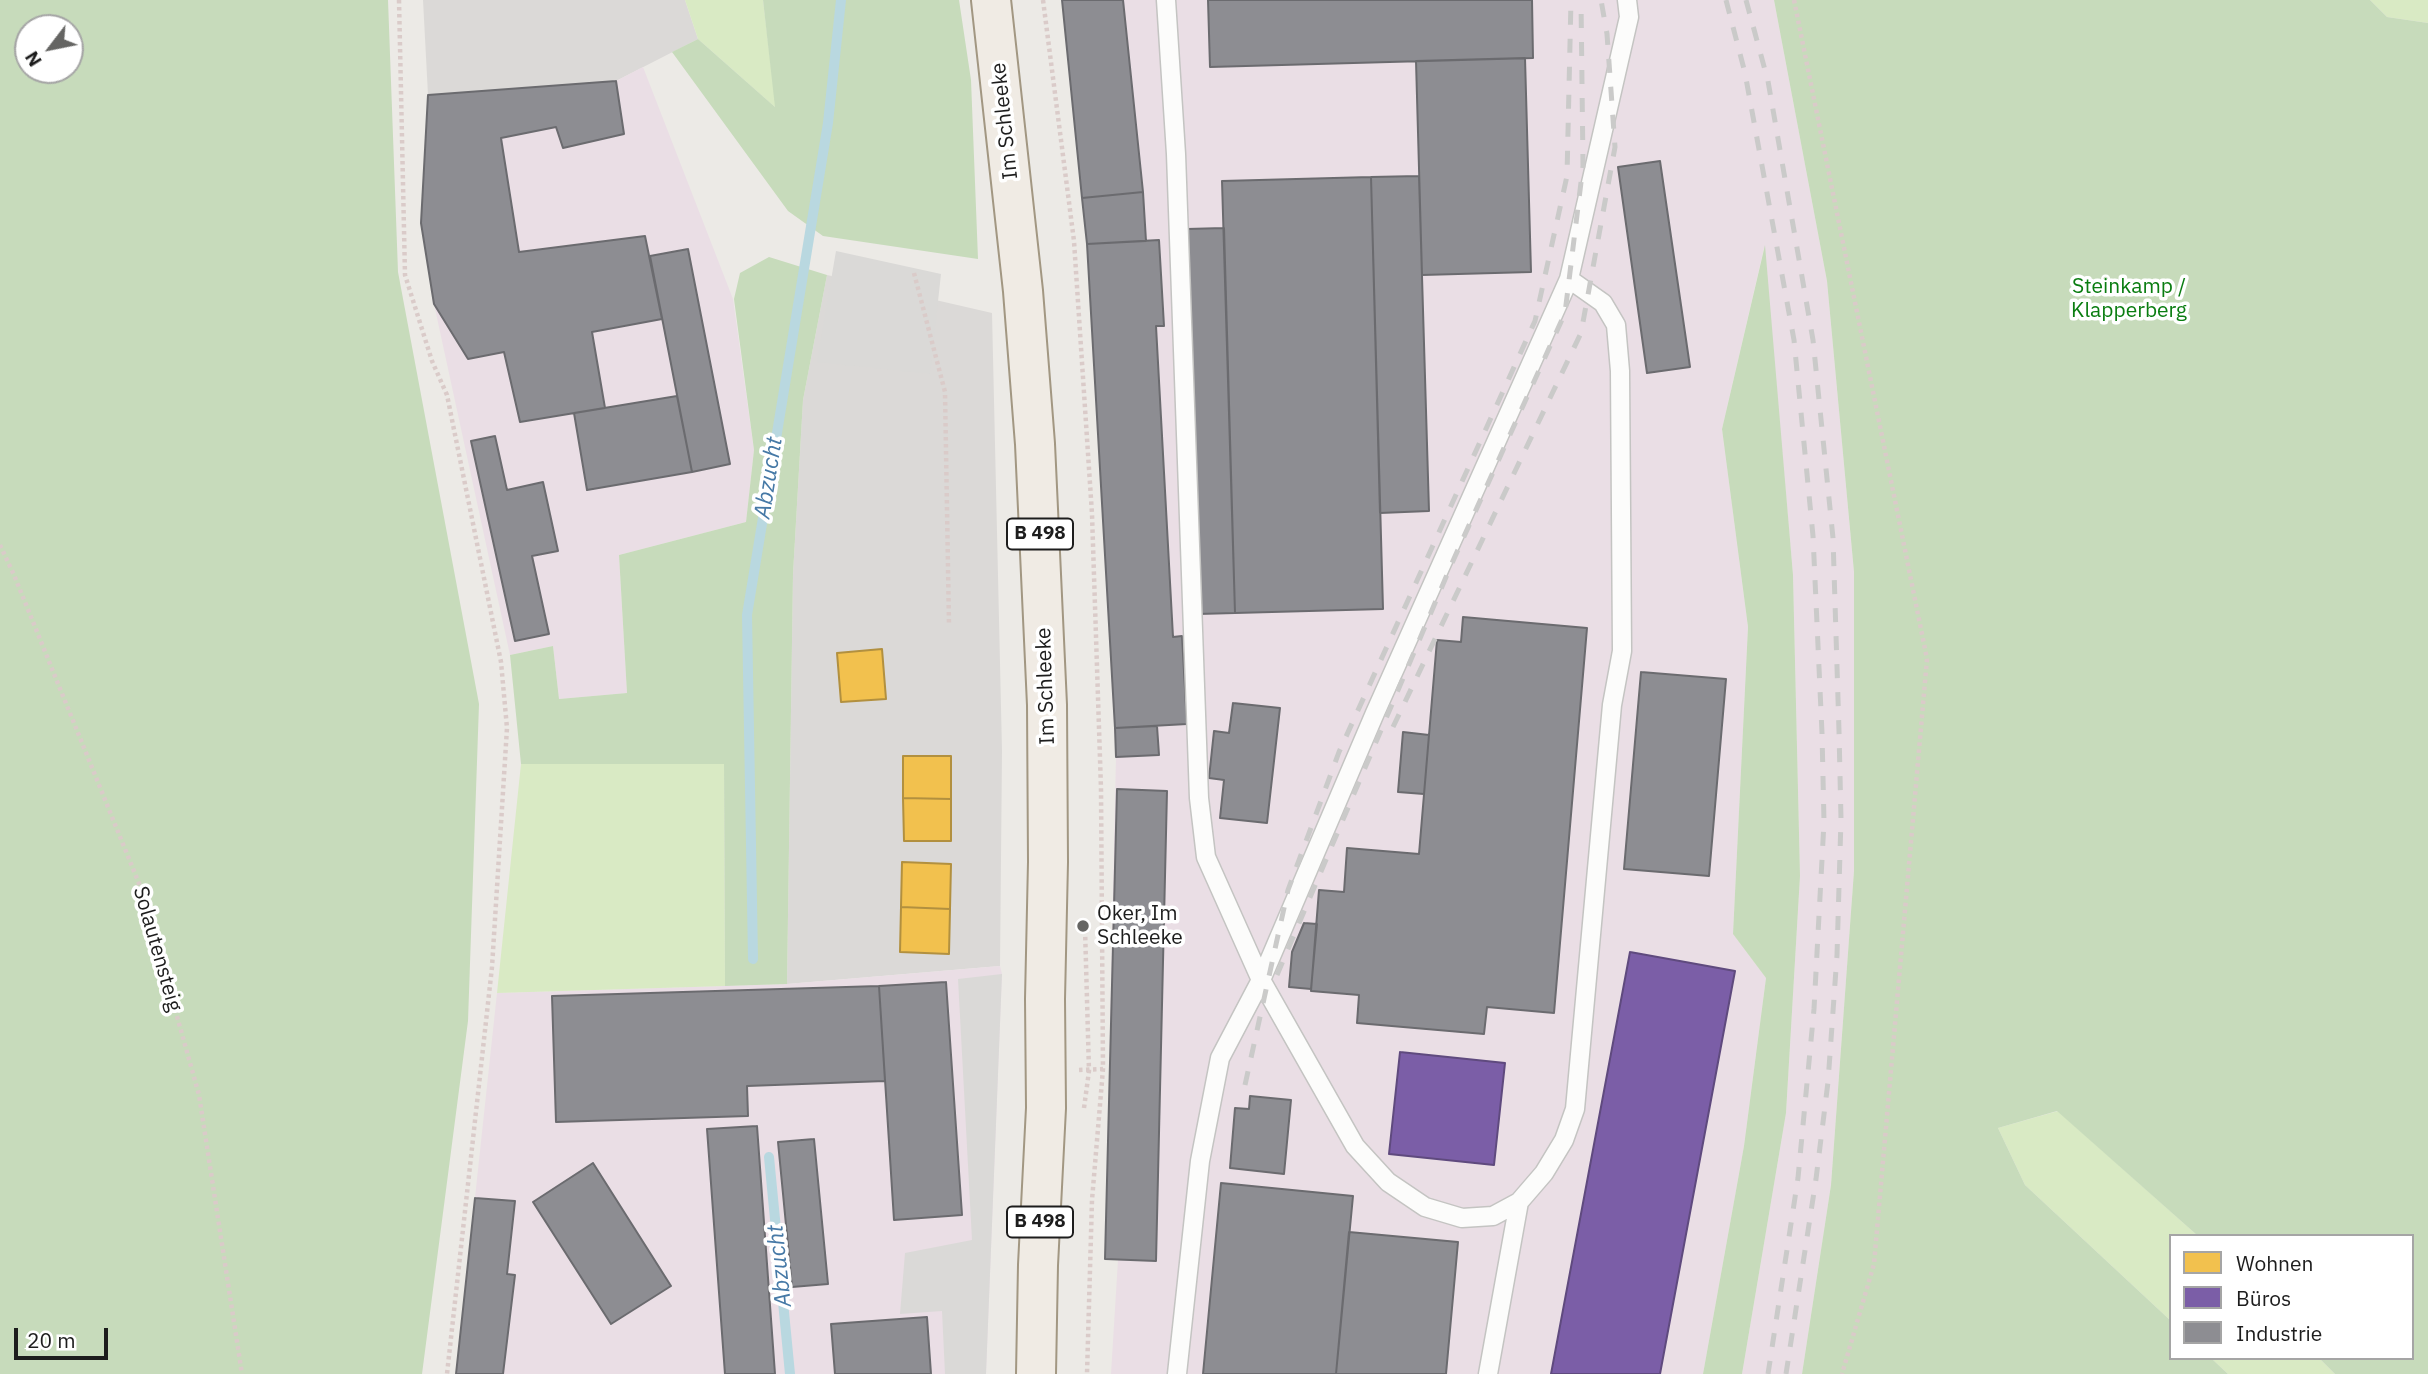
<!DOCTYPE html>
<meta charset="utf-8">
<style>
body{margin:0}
#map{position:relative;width:2428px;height:1374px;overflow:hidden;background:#eceae6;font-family:"IBM Plex Sans",sans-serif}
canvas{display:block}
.legend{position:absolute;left:2169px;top:1234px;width:245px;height:126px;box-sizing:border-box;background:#fff;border:2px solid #a5a5a5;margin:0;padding:9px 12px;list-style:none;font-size:21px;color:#1d1d1d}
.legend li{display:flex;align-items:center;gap:14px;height:35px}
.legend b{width:35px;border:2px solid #a5a5a5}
.north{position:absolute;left:14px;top:14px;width:70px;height:70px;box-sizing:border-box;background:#fff;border:2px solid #a5a5a5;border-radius:50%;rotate:238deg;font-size:19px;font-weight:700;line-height:28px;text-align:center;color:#1d1d1d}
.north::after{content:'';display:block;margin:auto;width:24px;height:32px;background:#656563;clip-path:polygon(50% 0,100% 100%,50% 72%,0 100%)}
.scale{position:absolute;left:14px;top:1328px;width:94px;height:32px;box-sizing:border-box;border:4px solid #1d1d1d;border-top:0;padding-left:9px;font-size:21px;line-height:24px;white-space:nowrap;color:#1d1d1d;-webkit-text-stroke:5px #fff;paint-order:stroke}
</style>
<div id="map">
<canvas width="2428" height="1374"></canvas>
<ul class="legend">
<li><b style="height:19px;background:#f2c14e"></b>Wohnen</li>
<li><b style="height:19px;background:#7b5ea7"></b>Büros</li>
<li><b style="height:19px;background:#8d8d92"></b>Industrie</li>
</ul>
<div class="north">N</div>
<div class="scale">20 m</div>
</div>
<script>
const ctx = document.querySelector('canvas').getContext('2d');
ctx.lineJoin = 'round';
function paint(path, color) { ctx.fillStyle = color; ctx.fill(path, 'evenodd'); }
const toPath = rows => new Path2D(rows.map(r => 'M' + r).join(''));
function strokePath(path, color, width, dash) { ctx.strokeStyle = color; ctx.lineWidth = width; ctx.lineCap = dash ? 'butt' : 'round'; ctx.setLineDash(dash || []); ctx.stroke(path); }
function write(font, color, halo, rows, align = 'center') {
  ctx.font = font + ' "IBM Plex Sans",sans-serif'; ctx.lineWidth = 7; ctx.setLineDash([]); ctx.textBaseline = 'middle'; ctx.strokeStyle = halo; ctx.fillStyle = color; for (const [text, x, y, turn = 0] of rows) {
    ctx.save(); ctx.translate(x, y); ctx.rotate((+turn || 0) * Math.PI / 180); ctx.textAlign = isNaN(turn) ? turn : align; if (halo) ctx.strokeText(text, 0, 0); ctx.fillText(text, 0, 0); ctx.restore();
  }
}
const residential = toPath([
 [423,0,685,0,698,39,616,81,428,95],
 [827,275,992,313,1002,751,1000,966,787,984,793,574,803,400]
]);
const industrial = toPath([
 [1062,0,1774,0,1827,281,1854,572,1854,871,1831,1185,1802,1374,1742,1374,1786,1113,1800,876,1793,575,1764,248,1722,429,1748,627,1733,934,1766,978,1744,1146,1703,1374,1111,1374,1118,1260,1105,1259,1116,757,1087,244],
 [643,67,733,299,754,450,746,522,619,555,627,693,559,699,553,646,510,655,434,304,421,223,428,95,616,81],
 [1000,966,1002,974,986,1374,456,1374,497,993,787,984]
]);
const religious = toPath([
 [836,251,941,274,930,374,817,362],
 [1002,974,986,1374,945,1374,942,1311,900,1314,905,1253,972,1240,958,979]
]);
const grass = toPath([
 [685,0,763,0,776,108,698,39],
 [2370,0,2428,0,2428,23,2387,17],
 [521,764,724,764,725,986,497,993],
 [2058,1111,2198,1236,2171,1236,2171,1321,2025,1185,1998,1128],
 [2211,1358,2319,1358,2335,1374,2228,1374]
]);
const forest = toPath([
 [0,0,388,0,398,272,479,704,468,1021,422,1374,0,1374],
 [70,28,70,70,28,70,28,28],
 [763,0,959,0,971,80,978,259,823,236,788,211,672,52,698,39,775,107],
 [1774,0,2370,0,2387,17,2428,23,2428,1374,2335,1374,2319,1358,2412,1358,2412,1236,2198,1236,2057,1111,1998,1128,2025,1185,2171,1321,2171,1358,2211,1358,2228,1374,1802,1374,1831,1185,1854,871,1854,572,1827,281],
 [1765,245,1793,575,1800,876,1786,1113,1742,1374,1703,1374,1744,1146,1766,978,1733,934,1748,627,1722,429],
 [769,257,827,275,803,400,793,574,787,984,725,986,724,764,521,764,510,655,553,646,559,699,627,693,619,555,746,522,754,450,734,299,740,273]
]);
const homes = toPath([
 [882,649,886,699,841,702,837,653,882,649],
 [903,756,951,756,951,799,903,798,903,756],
 [903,798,951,799,951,841,904,841,903,798],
 [902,862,951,864,950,909,901,907,902,862],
 [901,907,950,909,949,954,900,952,901,907]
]);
const offices = toPath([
 [1630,952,1735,971,1660,1374,1551,1374,1630,952],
 [1400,1052,1505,1063,1494,1165,1389,1154,1400,1052]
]);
const industry = toPath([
 [1062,0,1123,0,1143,192,1082,198,1062,0],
 [1208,0,1532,0,1533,58,1210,67,1208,0],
 [1525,58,1531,272,1422,275,1416,61,1525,58],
 [616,81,624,134,563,148,556,127,501,138,519,252,645,236,662,319,592,332,605,408,520,422,504,352,468,359,434,304,421,223,428,95,616,81],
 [1660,161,1690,367,1647,373,1618,167,1660,161],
 [1419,176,1429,511,1380,513,1371,177,1419,176],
 [1371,177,1383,609,1235,613,1222,181,1371,177],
 [1143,192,1146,241,1087,244,1082,198,1143,192],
 [1224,228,1235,613,1198,614,1187,229,1224,228],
 [1159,240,1164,326,1156,326,1173,637,1182,636,1187,724,1115,728,1087,244,1159,240],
 [688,249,730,464,692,472,650,256,688,249],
 [677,396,692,472,587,490,574,413,677,396],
 [495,436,507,490,543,482,558,551,532,556,549,634,515,641,471,441,495,436],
 [1463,617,1587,628,1554,1013,1487,1007,1484,1034,1357,1023,1359,995,1311,991,1319,890,1344,892,1347,848,1419,854,1437,640,1461,642,1463,617],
 [1641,672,1726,679,1709,876,1624,869,1641,672],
 [1233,703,1280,708,1267,823,1220,818,1224,780,1209,778,1214,731,1229,733,1233,703],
 [1157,726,1159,755,1116,757,1115,728,1157,726],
 [1403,732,1429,735,1424,794,1398,792,1403,732],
 [1117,789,1167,791,1156,1261,1105,1259,1117,789],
 [1304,923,1317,924,1311,989,1289,987,1292,952,1304,923],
 [946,982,962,1215,894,1220,879,986,946,982],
 [879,986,885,1081,747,1086,748,1116,556,1122,552,996,879,986],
 [1250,1096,1291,1100,1284,1174,1230,1168,1235,1108,1249,1109,1250,1096],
 [757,1126,775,1374,725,1374,707,1129,757,1126],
 [814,1139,828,1284,792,1287,778,1142,814,1139],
 [593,1163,671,1286,611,1324,533,1202,593,1163],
 [1221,1183,1353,1196,1336,1374,1203,1374,1221,1183],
 [475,1198,515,1201,507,1274,515,1275,503,1374,456,1374,475,1198],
 [1349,1232,1458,1242,1446,1374,1336,1374,1349,1232],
 [927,1317,931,1374,835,1374,831,1324,927,1317]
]);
const stream = toPath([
 [753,959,747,615,828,123,841,0],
 [769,1157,790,1374]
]);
const path = toPath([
 [399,0,405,275,432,361,447,395,501,662,507,728,492,967,447,1374],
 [1043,0,1074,241,1092,514,1101,789,1103,1069,1092,1200,1087,1374],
 [1794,0,1927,659,1874,1264,1842,1374],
 [914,273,945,392,949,625],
 [0,545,14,575,142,891,199,1095,242,1374],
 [1079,1070,1103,1069],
 [1084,1108,1089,1071,1085,928]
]);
const lane = toPath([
 [1166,0,1176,154,1199,798,1206,857,1261,980,1355,1146,1388,1182,1425,1207,1462,1218,1493,1216,1519,1202,1544,1173,1564,1140,1575,1109,1612,705,1622,651,1620,371,1616,325,1603,303,1569,279],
 [1177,1374,1200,1161,1220,1058,1261,980,1375,713,1569,279,1629,17,1627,0],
 [1488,1374,1519,1202]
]);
const primary = toPath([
 [991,0,1023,291,1035,444,1047,705,1048,862,1045,999,1046,1108,1038,1265,1036,1374]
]);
const rail = toPath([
 [1726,0,1745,73,1794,340,1813,536,1822,733,1824,822,1814,1009,1798,1178,1768,1374],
 [1746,0,1768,81,1813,340,1833,538,1839,731,1841,819,1837,955,1828,1082,1816,1179,1786,1374],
 [1393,727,1581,333,1615,147,1607,34,1601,0],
 [1277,975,1452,563,1565,313,1583,166,1581,0],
 [1245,1085,1288,890,1339,752,1535,321,1567,176,1571,0]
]);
const markers = [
 [1083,926,7,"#656563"]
];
const shields = [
 [1040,534,66],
 [1040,1222,66]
];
const shieldNames = [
 ["B 498",1040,534],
 ["B 498",1040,1222]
];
const streetNames = [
 ["Im Schleeke",1005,121,-96],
 ["Im Schleeke",1046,686,-92],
 ["Solautensteig",157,949,74]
];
const parkNames = [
 ["Steinkamp /",2129,287],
 ["Klapperberg",2129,311]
];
const poiNames = [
 ["Oker, Im",1097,914],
 ["Schleeke",1097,938]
];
const waterNames = [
 ["Abzucht",769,478,-81],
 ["Abzucht",780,1266,-96]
];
paint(residential, '#dbd9d7');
paint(industrial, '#eadee5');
paint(religious, '#dad9d7');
paint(grass, '#d9eac4');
paint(forest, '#c7dbbb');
paint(homes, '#f2c14e');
strokePath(homes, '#b2903f', 2);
paint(offices, '#7b5ea7');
strokePath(offices, '#5f4a7e', 2);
paint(industry, '#8d8d92');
strokePath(industry, '#6b6b6f', 2);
strokePath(stream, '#b9d8e0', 10);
strokePath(lane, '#c4c4c2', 21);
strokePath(primary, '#a29782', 42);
strokePath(path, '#dacbc9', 4.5, [3.5, 3.5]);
strokePath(lane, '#fcfcfb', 18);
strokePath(primary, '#f0ebe4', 38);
strokePath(rail, '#cacac9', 5, [14, 14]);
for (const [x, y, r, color] of markers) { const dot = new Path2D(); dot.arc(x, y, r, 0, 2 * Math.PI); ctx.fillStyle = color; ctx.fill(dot); strokePath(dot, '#fff', 2.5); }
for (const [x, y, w] of shields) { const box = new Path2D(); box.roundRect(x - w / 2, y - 15.5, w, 31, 5); ctx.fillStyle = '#fff'; ctx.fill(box); strokePath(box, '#1d1d1d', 2); }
write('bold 19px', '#1d1d1d', null, shieldNames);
write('21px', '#1d1d1d', '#fff', streetNames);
write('21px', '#0a7d11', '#fff', parkNames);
write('21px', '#1d1d1d', '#fff', poiNames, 'left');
write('italic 23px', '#4679a6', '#fff', waterNames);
</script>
